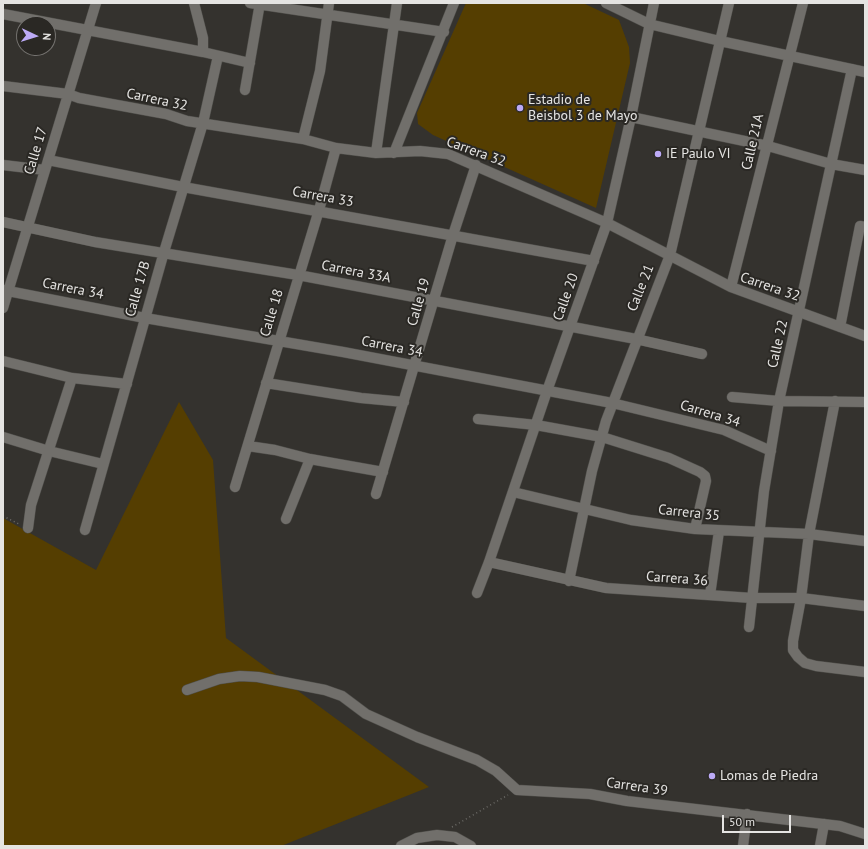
<!DOCTYPE html>
<style>
body{margin:0}
#map{position:relative;width:868px;height:849px;overflow:hidden;background:#34322e;font-family:"PT Sans",sans-serif}
canvas{display:block}
.frame{position:absolute;inset:0;border:4px solid #e5e4e2;pointer-events:none}
.north{position:absolute;left:16px;top:16px;width:40px;height:40px;box-sizing:border-box;background:#2a2824;border:1px solid #757370;border-radius:50%;rotate:94deg;font-size:11px;font-weight:700;line-height:16px;text-align:center;color:#e5e4e2}
.north::after{content:'';display:block;margin:auto;width:14px;height:18px;background:#bcaaf6;clip-path:polygon(50% 0,100% 100%,50% 72%,0 100%)}
.scale{position:absolute;left:722px;top:815px;width:69px;height:18px;box-sizing:border-box;border:2px solid #e5e4e2;border-top:0;padding-left:5px;font-size:12px;line-height:14px;white-space:nowrap;color:#e5e4e2;-webkit-text-stroke:3px #2a2824;paint-order:stroke}
</style>
<div id="map">
<canvas width="868" height="849"></canvas>
<div class="frame"></div>
<div class="north">N</div>
<div class="scale">50 m</div>
</div>
<script>
const ctx = document.querySelector('canvas').getContext('2d');
ctx.lineJoin = 'round';
function paint(path, color) { ctx.fillStyle = color; ctx.fill(path, 'evenodd'); }
const toPath = rows => new Path2D(rows.map(r => 'M' + r).join(''));
function strokePath(path, color, width, dash) { ctx.strokeStyle = color; ctx.lineWidth = width; ctx.lineCap = dash ? 'butt' : 'round'; ctx.setLineDash(dash || []); ctx.stroke(path); }
function write(font, color, halo, rows, align = 'center') {
  ctx.font = font + ' "PT Sans",sans-serif'; ctx.lineWidth = 4; ctx.setLineDash([]); ctx.textBaseline = 'middle'; ctx.strokeStyle = halo; ctx.fillStyle = color; for (const [text, x, y, turn = 0] of rows) {
    ctx.save(); ctx.translate(x, y); ctx.rotate((+turn || 0) * Math.PI / 180); ctx.textAlign = isNaN(turn) ? turn : align; if (halo) ctx.strokeText(text, 0, 0); ctx.fillText(text, 0, 0); ctx.restore();
  }
}
const green = toPath([
 [466,3,583,3,619,20,629,47,630,63,596,208,433,135,418,124,417,113],
 [179,402,213,460,226,638,429,787,281,846,3,846,3,518,96,570]
]);
const path = toPath([
 [3,516,19,524],
 [452,827,508,795]
]);
const minor = toPath([
 [194,3,203,38,203,52],
 [250,3,444,32],
 [606,3,649,24,720,41,865,72],
 [3,14,203,52,250,63],
 [3,86,68,94,79,98,166,114,187,121,303,139,336,148,376,153,420,151,448,154,607,223,731,287,865,336],
 [245,90,260,3],
 [631,117,768,146,831,164,865,170],
 [303,139,320,71,329,3],
 [376,153,397,3],
 [394,153,454,3],
 [48,160,183,187,594,261],
 [3,165,45,170],
 [3,222,95,242,298,275,636,339,702,354],
 [731,287,803,3],
 [3,290,145,318,343,352,612,403,724,430,771,451],
 [3,308,96,3],
 [840,327,860,226,865,227],
 [3,361,72,378,127,384],
 [266,383,361,398,404,402],
 [732,397,779,401,865,402],
 [835,401,809,534,801,598,793,641,793,650,798,657,805,663,816,666,865,672],
 [478,419,536,425,602,437,669,458,700,472,705,476,706,481,695,529],
 [3,437,49,451,103,464],
 [248,446,275,450,310,459,383,472],
 [235,487,319,210,336,148],
 [513,492,631,520,695,529,809,534,865,541],
 [376,494,453,235,476,165],
 [286,519,310,459],
 [28,528,31,505,72,378],
 [85,530,164,252,203,123,218,56],
 [489,562,606,588,752,598,801,598,865,606],
 [569,581,592,471,606,421,670,255,729,3],
 [477,593,489,562,547,391,607,223,631,117,654,3],
 [710,595,719,531],
 [749,627,764,491,779,401,852,69],
 [187,690,219,679,240,676,258,677,325,690,342,696,366,714,417,737,477,760,496,771,517,790,590,794,627,801,840,826,865,834],
 [401,846,417,838,437,835,455,837,471,846],
 [743,846,747,814],
 [820,846,824,824]
]);
const markers = [
 [520,108,4,"#bcaaf6"],
 [658,154,4,"#bcaaf6"],
 [712,776,4,"#bcaaf6"]
];
const streetNames = [
 ["Carrera 32",157,100,12],
 ["Calle 21A",753,142,-77],
 ["Calle 17",36,151,-73],
 ["Carrera 32",476,152,20],
 ["Carrera 33",323,197,10],
 ["Carrera 33A",356,272,11],
 ["Carrera 32",770,287,19],
 ["Calle 21",641,288,-68],
 ["Carrera 34",73,289,11],
 ["Calle 17B",138,289,-74],
 ["Calle 20",566,297,-70],
 ["Calle 19",419,302,-74],
 ["Calle 18",272,313,-73],
 ["Calle 22",778,344,-77],
 ["Carrera 34",392,347,11],
 ["Carrera 34",710,414,17],
 ["Carrera 35",689,513,6],
 ["Carrera 36",677,579,4],
 ["Carrera 39",637,787,8]
];
const poiNames = [
 ["Estadio de",528,100],
 ["Beisbol 3 de Mayo",528,116],
 ["IE Paulo VI",666,154],
 ["Lomas de Piedra",720,776]
];
paint(green, '#553e01');
strokePath(minor, '#504f4b', 11);
strokePath(path, '#6d6c68', 1.5, [1, 3]);
strokePath(minor, '#716f6b', 10);
for (const [x, y, r, color] of markers) { const dot = new Path2D(); dot.arc(x, y, r, 0, 2 * Math.PI); ctx.fillStyle = color; ctx.fill(dot); strokePath(dot, '#2a2824', 1.5); }
write('14px', '#e5e4e2', '#2a2824', streetNames);
write('14px', '#e5e4e2', '#2a2824', poiNames, 'left');
</script>
